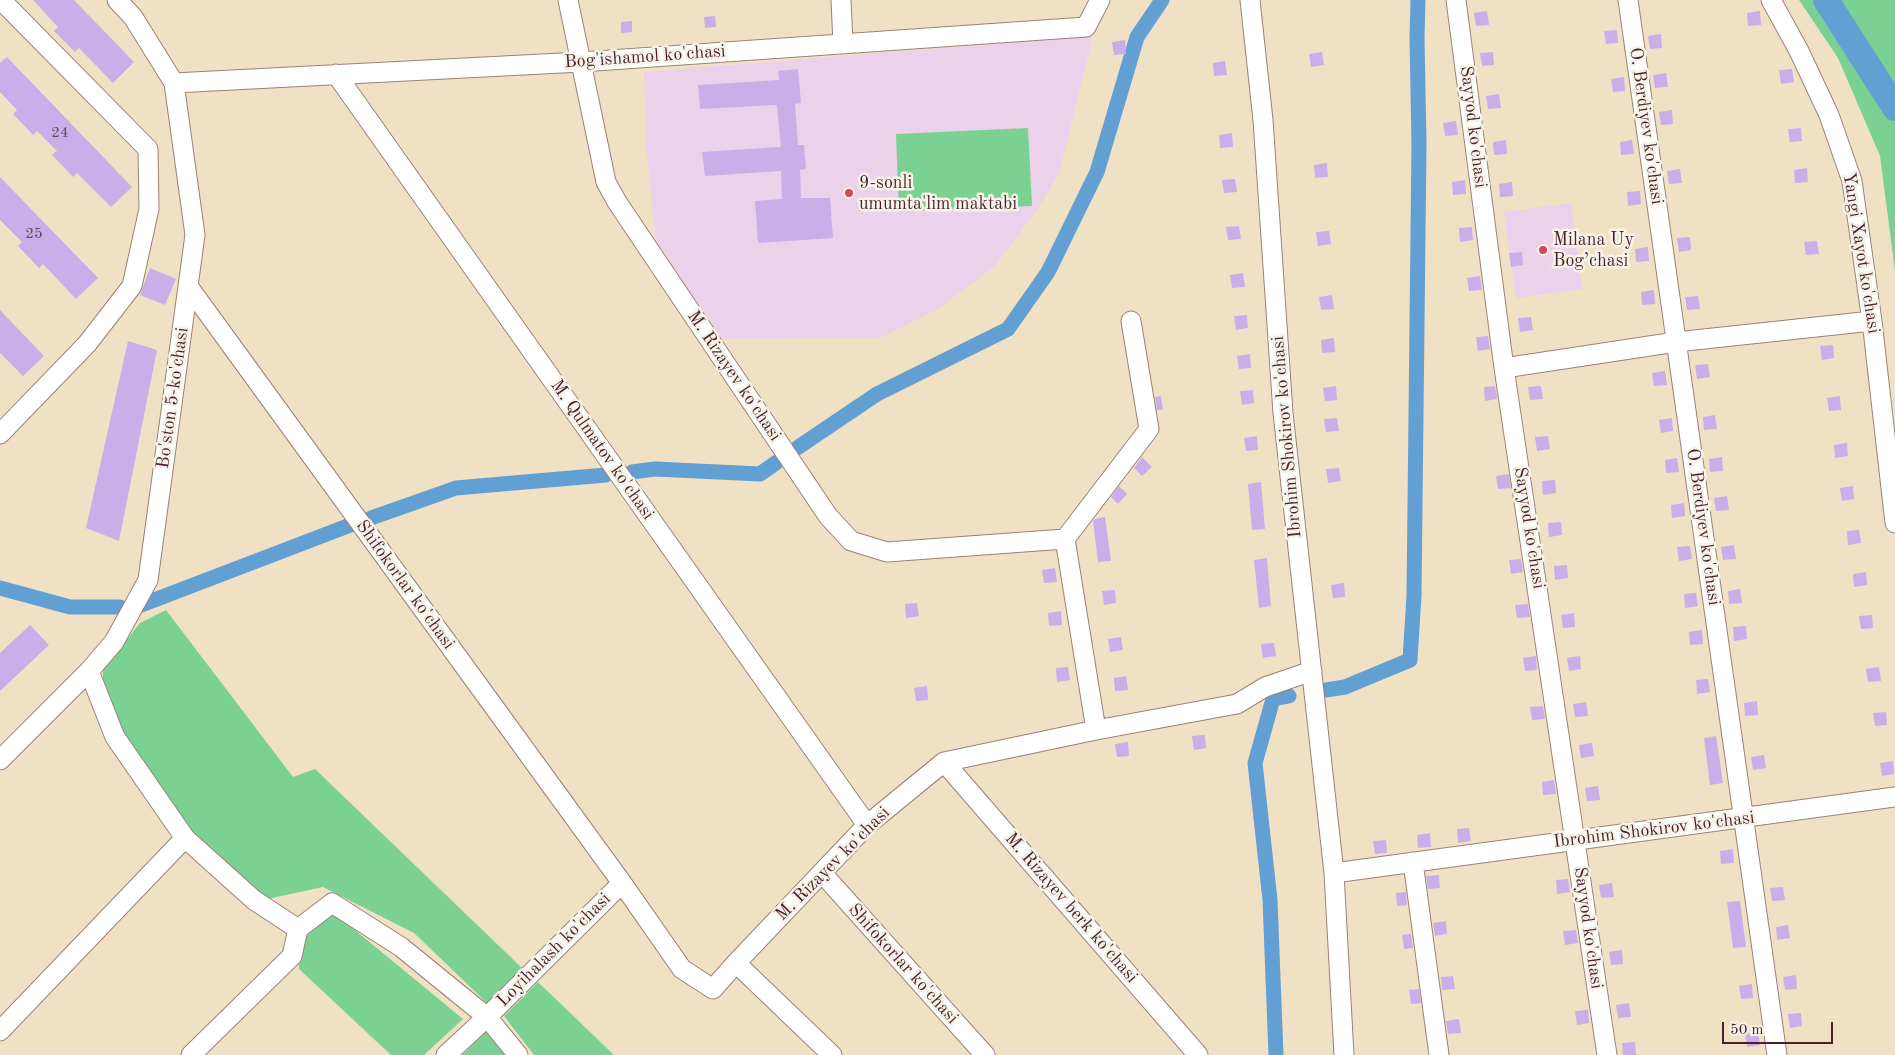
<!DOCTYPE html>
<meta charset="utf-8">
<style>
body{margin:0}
#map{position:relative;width:1895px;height:1055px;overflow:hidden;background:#f0e1c4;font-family:"Old Standard TT",serif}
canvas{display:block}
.scale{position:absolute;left:1722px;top:1022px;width:111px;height:22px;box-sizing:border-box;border:2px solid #4a1f2b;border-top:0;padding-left:6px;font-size:15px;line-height:18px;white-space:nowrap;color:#4a1f2b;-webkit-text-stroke:4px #f7f3e8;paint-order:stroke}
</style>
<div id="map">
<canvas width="1895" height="1055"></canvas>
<div class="scale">50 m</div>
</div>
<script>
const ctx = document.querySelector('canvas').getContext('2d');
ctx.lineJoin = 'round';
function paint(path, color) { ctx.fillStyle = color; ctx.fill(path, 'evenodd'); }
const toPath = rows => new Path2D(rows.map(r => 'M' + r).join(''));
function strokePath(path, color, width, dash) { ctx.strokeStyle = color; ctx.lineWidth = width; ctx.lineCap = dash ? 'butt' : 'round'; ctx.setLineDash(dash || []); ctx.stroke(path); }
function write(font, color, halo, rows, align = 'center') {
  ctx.font = font + ' "Old Standard TT",serif'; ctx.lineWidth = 5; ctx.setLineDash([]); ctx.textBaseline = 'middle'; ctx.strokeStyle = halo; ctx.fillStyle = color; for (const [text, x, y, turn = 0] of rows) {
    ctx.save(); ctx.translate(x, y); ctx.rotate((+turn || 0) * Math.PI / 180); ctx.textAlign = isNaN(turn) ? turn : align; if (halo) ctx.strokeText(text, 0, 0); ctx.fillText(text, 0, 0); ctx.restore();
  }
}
const built = toPath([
 [1093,36,1059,174,1036,211,995,266,938,309,880,338,718,339,655,238,646,144,644,72],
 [1571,203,1582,289,1516,298,1504,212]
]);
const green = toPath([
 [1799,0,1895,0,1895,271,1880,156,1838,58],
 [1028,128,1032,206,899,212,896,134],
 [166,610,293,777,315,769,524,970,488,1004,414,933,323,887,263,900,191,832,119,730,103,691,103,670,140,623],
 [333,912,463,1019,424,1055,391,1055,299,969,300,942],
 [538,982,614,1055,534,1055,504,1016],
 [487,1031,508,1055,462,1055]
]);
const canal = toPath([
 [797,448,877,394,1008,329,1048,272,1097,172,1137,37,1162,0],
 [632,472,655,469,760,474,777,462],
 [371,518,456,488,606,475],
 [0,588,70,607,120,607],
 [136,607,353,524],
 [1326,690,1345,687,1410,660,1414,595,1419,143,1417,38,1418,0],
 [1276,1055,1270,900,1255,763,1273,699,1289,696]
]);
const river = toPath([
 [1826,0,1895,108]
]);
const building = toPath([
 [33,0,74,0,134,62,113,83,79,48,75,52,54,31,58,27],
 [1487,11,1489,25,1476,26,1474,13],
 [1760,11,1761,25,1748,26,1747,13],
 [715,16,716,27,705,28,704,17],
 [632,21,632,32,621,33,621,22],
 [1617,30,1618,43,1606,44,1604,31],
 [1661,34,1662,48,1650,49,1648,36],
 [1125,40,1126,54,1114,55,1112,42],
 [1322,52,1324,65,1311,67,1309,54],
 [1493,52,1494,65,1482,66,1480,53],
 [7,57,132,187,111,207,77,173,73,177,52,155,57,151,37,131,33,135,13,114,17,110,0,92,0,63],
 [1225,61,1227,75,1214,76,1213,63],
 [798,69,801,103,795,104,798,145,804,145,806,169,800,170,801,198,830,198,833,238,758,243,755,201,782,199,781,171,705,176,702,152,781,147,777,105,700,109,698,85,779,80,778,71],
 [1792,69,1794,82,1781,84,1779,70],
 [1666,73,1668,87,1655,88,1653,75],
 [1624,77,1625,91,1613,92,1611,79],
 [1499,94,1501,108,1488,109,1486,96],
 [1672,110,1673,124,1661,125,1659,112],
 [1456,121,1458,135,1445,136,1443,123],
 [1801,128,1802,141,1790,142,1788,129],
 [1232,133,1233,147,1220,148,1219,135],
 [1506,140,1507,154,1494,155,1493,142],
 [1632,140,1634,154,1621,155,1620,142],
 [1327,163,1328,177,1315,178,1314,165],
 [1807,168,1808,182,1795,183,1794,170],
 [1680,169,1682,183,1669,184,1667,171],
 [0,177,98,278,76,299,43,264,39,268,18,246,22,242,0,220],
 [1235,179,1237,192,1224,193,1222,180],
 [1465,180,1466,194,1453,195,1452,182],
 [1512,182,1513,196,1500,197,1499,184],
 [1640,191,1641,204,1628,206,1627,192],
 [1239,226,1241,239,1228,240,1226,227],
 [1472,227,1473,240,1460,242,1459,228],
 [1329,231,1331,244,1318,246,1316,232],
 [1690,237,1691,250,1679,252,1677,238],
 [1817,241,1819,254,1806,255,1804,242],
 [1648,247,1649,261,1636,262,1635,249],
 [1522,252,1523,265,1511,267,1509,253],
 [150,268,176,279,165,305,140,295],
 [1243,273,1245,287,1232,288,1230,275],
 [1480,276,1482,290,1469,291,1467,278],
 [1654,290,1655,304,1642,305,1641,292],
 [1332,295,1334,309,1321,310,1319,297],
 [1698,296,1700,309,1687,310,1685,297],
 [0,310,44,356,23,376,0,353],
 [1247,315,1248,328,1236,330,1234,316],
 [1531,317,1533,330,1520,332,1518,318],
 [1488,336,1490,349,1478,351,1476,337],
 [1334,338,1335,352,1322,353,1321,340],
 [128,341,157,350,119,541,86,528],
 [1833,345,1834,358,1822,360,1820,346],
 [1250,354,1251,368,1239,369,1237,356],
 [1708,364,1710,377,1697,379,1695,365],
 [1665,371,1667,385,1654,386,1652,373],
 [1336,386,1337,400,1325,401,1323,388],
 [1495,386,1497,399,1485,401,1484,387],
 [1541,386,1543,399,1530,400,1528,387],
 [1253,390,1254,403,1242,405,1240,391],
 [1161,396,1163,410,1157,410,1155,397],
 [1840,396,1841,410,1829,411,1827,398],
 [1715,415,1717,429,1704,430,1703,417],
 [1337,418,1339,431,1326,432,1324,419],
 [1672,418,1673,431,1661,433,1659,420],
 [1257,436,1258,450,1246,451,1244,438],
 [1548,436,1550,449,1537,451,1535,437],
 [1847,443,1848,456,1835,458,1834,445],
 [1142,457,1152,467,1142,476,1134,468],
 [1722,457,1723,471,1710,472,1709,459],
 [1677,458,1679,472,1666,473,1665,460],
 [1339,468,1341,481,1328,483,1326,469],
 [1509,474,1511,488,1498,489,1496,476],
 [1555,480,1556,493,1543,495,1542,481],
 [1261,482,1265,529,1252,530,1248,484],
 [1119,486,1127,494,1118,504,1111,497],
 [1853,486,1854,499,1842,501,1840,488],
 [1727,496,1729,510,1716,511,1714,498],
 [1684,503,1685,516,1672,518,1671,505],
 [1105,517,1111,561,1098,562,1093,521,1095,519],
 [1561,522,1562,535,1549,537,1548,523],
 [1859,530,1861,543,1848,545,1847,531],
 [1734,545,1736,559,1723,560,1721,547],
 [1690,546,1692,559,1679,561,1677,547],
 [1267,558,1271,606,1259,608,1254,560],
 [1521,559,1523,572,1511,574,1509,560],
 [1567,565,1568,578,1555,580,1554,566],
 [1055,568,1057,582,1044,583,1042,570],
 [1866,572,1867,585,1854,587,1853,574],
 [1344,583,1345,597,1333,598,1331,585],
 [1740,589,1742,603,1729,604,1728,591],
 [1115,590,1116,603,1104,605,1102,591],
 [1696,593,1698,606,1685,608,1684,594],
 [917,603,919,616,906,618,905,604],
 [1528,604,1530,617,1517,618,1515,605],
 [1061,611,1062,625,1049,626,1048,613],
 [1574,613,1575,627,1563,628,1561,615],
 [1872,615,1873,628,1861,629,1859,616],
 [30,625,49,645,0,691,0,653],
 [1746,626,1747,639,1734,641,1733,627],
 [1702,630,1703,644,1690,645,1689,632],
 [1121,637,1123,650,1110,652,1108,639],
 [1274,643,1276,656,1263,658,1261,644],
 [1536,656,1537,670,1525,671,1523,658],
 [1580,656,1581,669,1569,671,1567,658],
 [1068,667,1070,680,1057,682,1056,668],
 [1879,667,1881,681,1868,682,1866,669],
 [1126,676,1128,690,1115,691,1114,678],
 [1708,679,1710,692,1697,694,1696,680],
 [927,686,928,700,916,701,914,688],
 [1757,701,1758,715,1745,716,1744,703],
 [1586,702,1588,716,1575,717,1573,704],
 [1543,706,1545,719,1532,720,1530,707],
 [1886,712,1887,725,1875,726,1873,713],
 [1205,735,1206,748,1194,750,1192,736],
 [1716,736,1723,783,1710,785,1704,738],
 [1128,742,1129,756,1117,757,1115,744],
 [1592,743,1594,756,1581,758,1579,745],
 [1764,755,1766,768,1753,770,1751,757],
 [1893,761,1894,774,1882,776,1880,763],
 [1554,780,1556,794,1543,795,1542,782],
 [1598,786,1600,800,1587,801,1585,788],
 [1469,828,1471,841,1458,843,1457,829],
 [1430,833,1431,847,1418,848,1417,835],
 [1386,840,1387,853,1375,854,1373,841],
 [1733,849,1734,863,1721,864,1720,851],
 [1439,875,1440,888,1428,889,1426,876],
 [1568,879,1570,892,1557,894,1556,880],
 [1612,883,1614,897,1601,898,1599,885],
 [1783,887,1785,900,1772,901,1770,888],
 [1406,892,1407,905,1397,906,1396,893],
 [1740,901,1746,947,1733,948,1727,902],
 [1446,921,1447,934,1435,936,1433,923],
 [1788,925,1790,938,1777,940,1776,927],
 [1576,930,1578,943,1565,945,1563,931],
 [1411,934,1413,948,1404,949,1402,935],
 [1622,950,1623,964,1611,965,1609,952],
 [1796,975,1797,989,1785,990,1783,977],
 [1453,976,1455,989,1442,990,1441,977],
 [1752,984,1753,998,1741,999,1739,986],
 [1419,989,1421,1003,1411,1004,1409,990],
 [1629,1003,1631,1017,1618,1018,1616,1005],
 [1588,1010,1589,1023,1577,1025,1575,1011],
 [1801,1013,1802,1026,1790,1028,1788,1014],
 [1459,1019,1461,1033,1448,1034,1446,1021],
 [1758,1032,1760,1045,1747,1047,1745,1034],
 [1635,1042,1636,1055,1623,1055,1622,1043]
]);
const minor = toPath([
 [568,0,606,182,617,202,828,516,851,541,887,552,1065,539,1096,730,944,762,867,825,736,963],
 [841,0,843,44],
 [1250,0,1263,120,1283,413,1334,873,1344,1055],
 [1456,0,1504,368,1607,1055],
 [1628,0,1777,1055],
 [1771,0,1799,51,1829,115,1852,181,1872,321,1895,523],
 [336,74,867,825],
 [174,83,581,62,1086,27,1100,0],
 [188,286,622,883,682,969,713,989,736,963,832,1055],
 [1504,368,1676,342,1872,321],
 [0,434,87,344,132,286,149,209,148,149,1,0],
 [1065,539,1149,429,1131,321],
 [89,671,115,737,185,838,254,900,298,929,332,903,401,947,487,1017,622,883],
 [1096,730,1237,704,1265,687,1312,671],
 [0,760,89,671,114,642,148,580,195,235,174,83,133,17,117,0],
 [944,762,1198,1055],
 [1413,862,1439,1055],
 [822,873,985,1055],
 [1334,873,1895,797],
 [0,1031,185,838],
 [191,1055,292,956,298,929],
 [446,1055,487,1017,518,1055]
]);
const markers = [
 [849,193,5,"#d1495b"],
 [1543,250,5,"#d1495b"]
];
const numberNames = [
 ["24",60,133],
 ["25",34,234]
];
const streetNames = [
 ["Bog'ishamol ko'chasi",645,57,-4],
 ["O. Berdiyev ko'chasi",1646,126,82],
 ["Sayyod ko'chasi",1473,127,83],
 ["Yangi Xayot ko'chasi",1861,253,81],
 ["M. Rizayev ko'chasi",734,376,56],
 ["Bo'ston 5-ko'chasi",173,398,-82],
 ["Ibrohim Shokirov ko'chasi",1287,437,-95],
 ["M. Qulmatov ko'chasi",602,450,55],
 ["O. Berdiyev ko'chasi",1703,527,82],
 ["Sayyod ko'chasi",1529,528,81],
 ["Shifokorlar ko'chasi",405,585,54],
 ["Ibrohim Shokirov ko'chasi",1654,830,-7],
 ["M. Rizayev ko'chasi",833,864,-45],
 ["M. Rizayev berk ko'chasi",1071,908,49],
 ["Sayyod ko'chasi",1588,928,82],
 ["Loyihalash ko'chasi",554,950,-45],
 ["Shifokorlar ko'chasi",903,964,48]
];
const poiNames = [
 ["9-sonli",859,183],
 ["umumta'lim maktabi",859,204],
 ["Milana Uy",1553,240],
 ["Bog’chasi",1553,261]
];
paint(built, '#ecd1ea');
paint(green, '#7bd094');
strokePath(canal, '#629fd3', 15);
strokePath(river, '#629fd3', 26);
paint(building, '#caaee9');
strokePath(minor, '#9d8078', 21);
strokePath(minor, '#fff', 19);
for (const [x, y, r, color] of markers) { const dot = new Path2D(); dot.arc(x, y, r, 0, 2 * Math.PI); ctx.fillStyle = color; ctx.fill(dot); strokePath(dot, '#f7f3e8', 2); }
write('15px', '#6a435a', null, numberNames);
write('18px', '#4a1f2b', '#f7f3e8', streetNames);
write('18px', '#4a1f2b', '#f7f3e8', poiNames, 'left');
</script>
